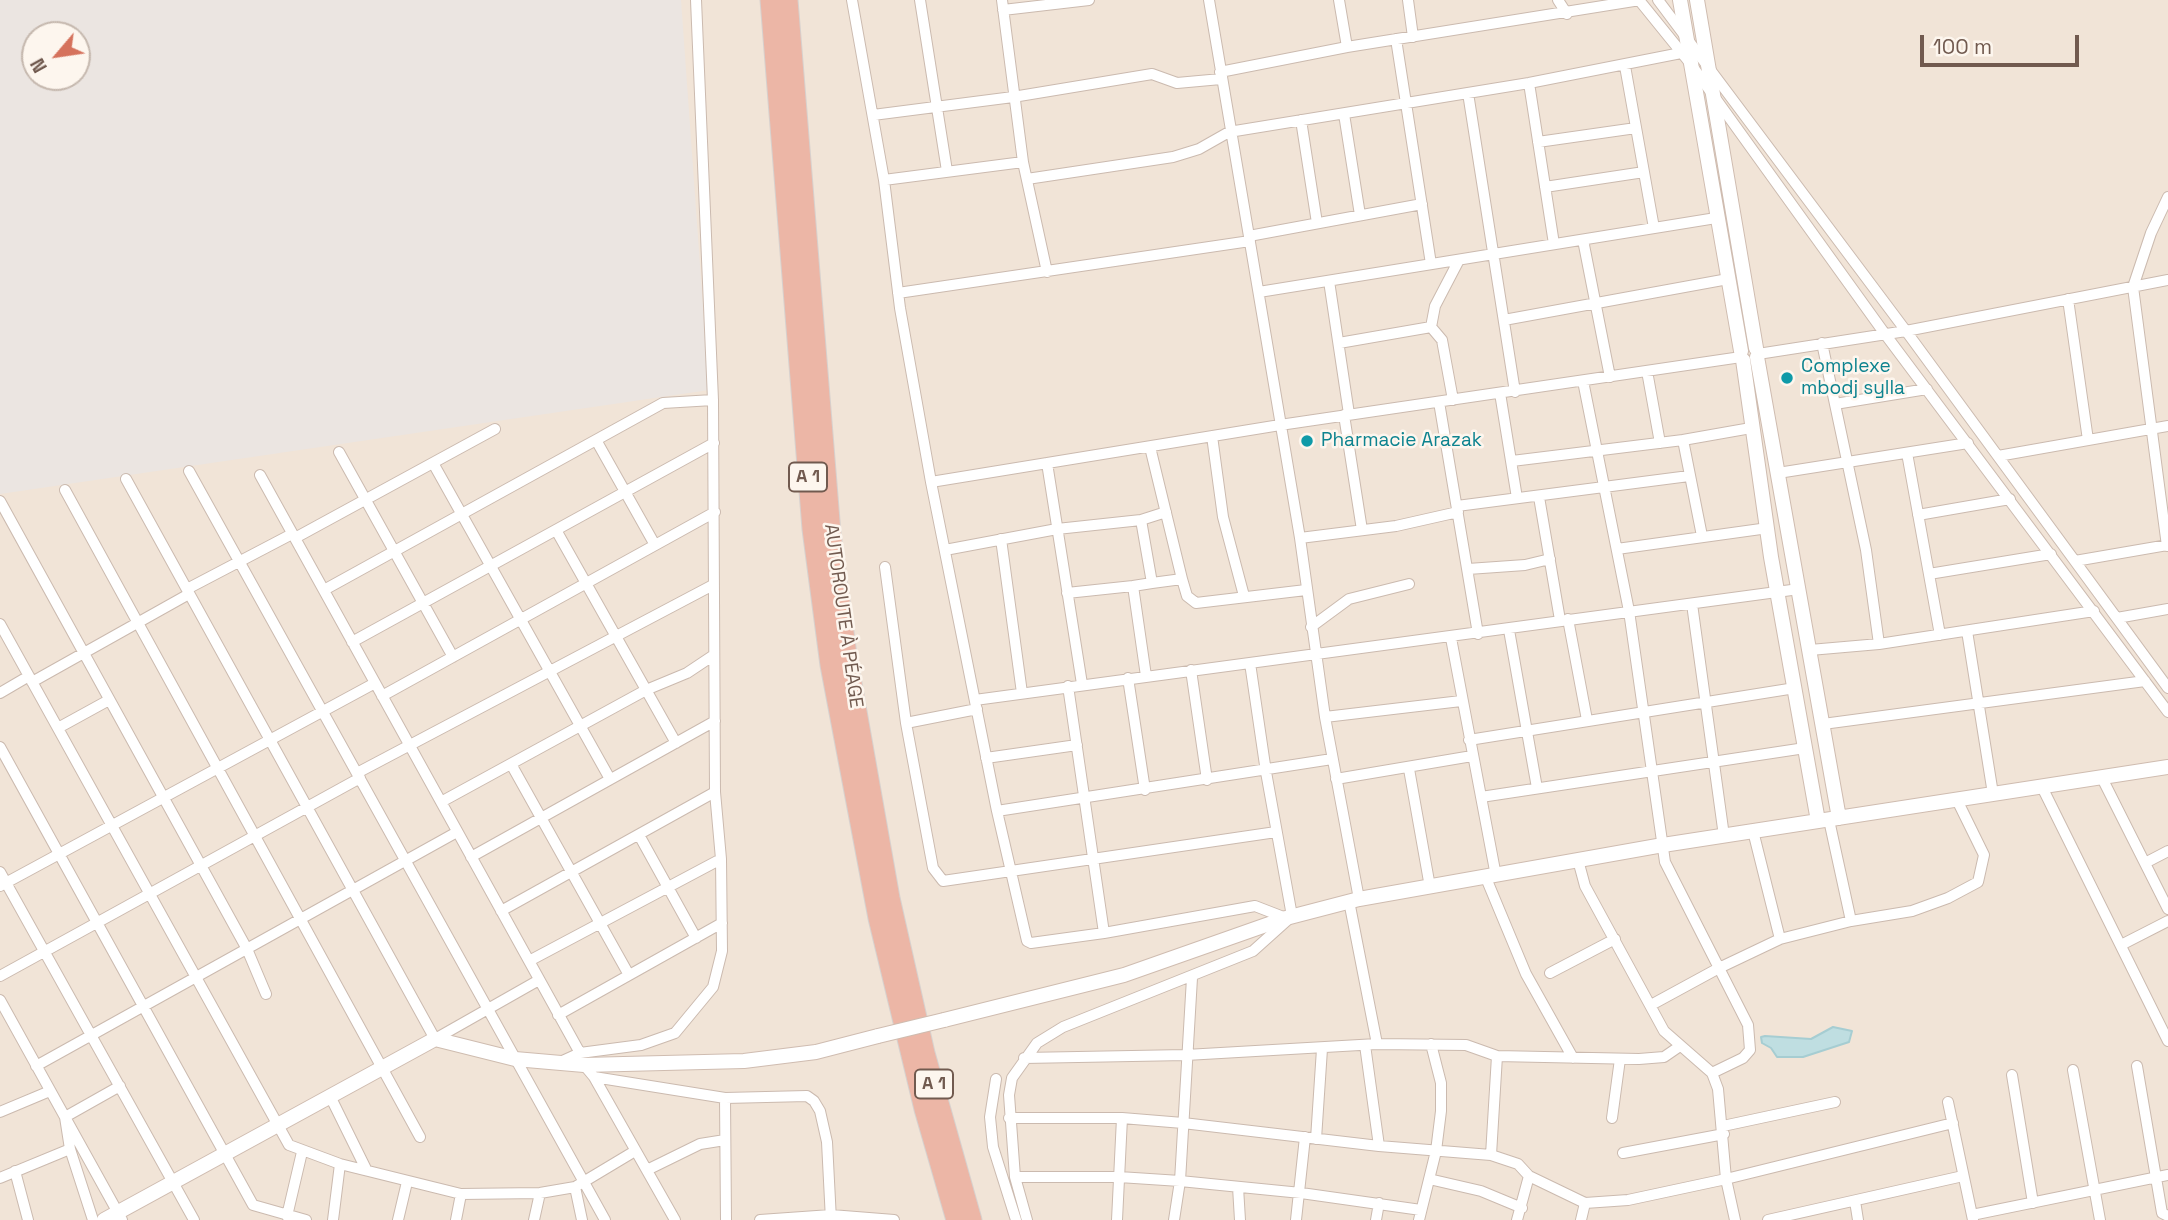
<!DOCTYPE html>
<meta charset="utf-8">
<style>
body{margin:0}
#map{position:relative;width:2168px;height:1220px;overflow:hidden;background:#faf2e8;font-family:"Space Grotesk",sans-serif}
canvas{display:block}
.north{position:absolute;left:21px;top:21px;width:70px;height:70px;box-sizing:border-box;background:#fdf6ee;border:2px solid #c5b8ae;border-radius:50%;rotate:241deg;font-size:19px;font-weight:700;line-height:28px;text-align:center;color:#715a4f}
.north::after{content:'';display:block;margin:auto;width:24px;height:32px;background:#d5725c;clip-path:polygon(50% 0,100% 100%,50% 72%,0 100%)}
.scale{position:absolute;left:1920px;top:35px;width:159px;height:32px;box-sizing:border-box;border:4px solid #715a4f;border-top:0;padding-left:9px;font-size:21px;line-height:24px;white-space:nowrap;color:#715a4f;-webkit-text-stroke:5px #fdf6ee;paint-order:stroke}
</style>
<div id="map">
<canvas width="2168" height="1220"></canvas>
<div class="north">N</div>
<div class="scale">100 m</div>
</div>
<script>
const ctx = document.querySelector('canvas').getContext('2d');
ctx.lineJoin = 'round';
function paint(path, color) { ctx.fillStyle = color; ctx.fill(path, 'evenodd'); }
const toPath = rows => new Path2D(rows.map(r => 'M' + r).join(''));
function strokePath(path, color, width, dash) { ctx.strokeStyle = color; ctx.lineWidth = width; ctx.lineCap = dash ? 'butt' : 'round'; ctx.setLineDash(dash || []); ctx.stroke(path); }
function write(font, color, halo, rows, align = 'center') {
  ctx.font = font + ' "Space Grotesk",sans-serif'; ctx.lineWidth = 5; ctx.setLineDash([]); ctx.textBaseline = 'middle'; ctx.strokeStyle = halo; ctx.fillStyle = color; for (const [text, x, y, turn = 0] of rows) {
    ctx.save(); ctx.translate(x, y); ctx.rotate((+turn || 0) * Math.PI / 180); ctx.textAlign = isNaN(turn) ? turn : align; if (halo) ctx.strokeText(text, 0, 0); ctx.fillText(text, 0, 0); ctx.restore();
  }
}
const residential = toPath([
 [0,0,2168,0,2168,1220,0,1220],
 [35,35,77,35,77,77,35,77]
]);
const industrial = toPath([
 [0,0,681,0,709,390,0,494],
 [35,35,77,35,77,77,35,77]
]);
const water = toPath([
 [1833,1027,1852,1031,1849,1042,1803,1057,1777,1057,1771,1048,1762,1043,1761,1037,1765,1036,1811,1039,1833,1027]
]);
const street = toPath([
 [852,0,884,180,900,308,931,482,997,811,1027,941,1031,943,1104,933,1255,906,1286,918],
 [920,0,947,171],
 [1002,0,1023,162,1047,272],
 [1209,0,1300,538,1325,717,1359,899],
 [1339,0,1347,47],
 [1408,0,1413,37],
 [1558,0,1567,14],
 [1639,0,1690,63,1885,334,2168,712],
 [1658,0,1906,331,2168,688],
 [1003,10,1089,0],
 [1396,39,1431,264],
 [1625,66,1654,228],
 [1220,72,1347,47,1640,0],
 [1529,83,1554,244],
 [1468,93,1515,392],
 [1344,114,1360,215],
 [873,115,1013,97,1152,74,1177,83,1221,79],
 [1301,120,1317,223],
 [1538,142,1636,128],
 [1027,179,1173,157,1199,149,1229,132,1529,83,1681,53],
 [884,180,1023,162],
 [1545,187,1644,172],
 [1249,236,1422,204],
 [1583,240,1610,377],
 [1329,281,1349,414],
 [1259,292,1716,218],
 [898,293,1250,241],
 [2068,299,2088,440],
 [1504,320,1728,279],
 [1339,343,1431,327],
 [1822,343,1866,550,1879,644],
 [1758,354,1906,331,2168,280],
 [1647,371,1660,443],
 [1583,381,1629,611,1665,862,1748,1025,1750,1050,1743,1058,1712,1073],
 [1500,393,1517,498],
 [1453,400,1442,340,1431,327,1435,306,1459,260],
 [1439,402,1478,634],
 [1835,404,1927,389],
 [1344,415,1362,530],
 [1212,436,1223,517,1244,596],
 [596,440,655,545],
 [1683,440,1702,536],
 [1150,447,1182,579],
 [339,452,453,657],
 [1907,453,1940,635],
 [1998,456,2168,426],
 [1512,461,1683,440,1751,428],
 [433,463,610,779],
 [1047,463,1082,684],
 [189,471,605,1220],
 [1778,473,1968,443],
 [260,475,580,1053],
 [126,479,435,1039,539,980],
 [931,482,1280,425,1741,357],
 [65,490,420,1137],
 [1539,497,1560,620],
 [0,501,247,949,266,994],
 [1457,506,1689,476],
 [1918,515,2010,499],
 [1141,520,1166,512],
 [556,530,676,743],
 [295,538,495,429],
 [1300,538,1396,526,1458,512],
 [1001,539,1022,693],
 [2167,546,2133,287,2151,233,2168,197],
 [1617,549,1768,528],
 [945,550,1057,529,1141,520,1152,583,1133,586],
 [2075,561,2168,545],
 [885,567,906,723,933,868,943,881,1276,832],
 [1468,569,1525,565,1550,559],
 [1929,574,2051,554],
 [1152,583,1182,579,1187,596,1196,603,1306,590],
 [187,589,292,534],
 [324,590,663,403,713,400],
 [1067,593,1133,586,1146,676],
 [1692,604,1724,836],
 [2117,618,2168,609],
 [1568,619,1587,720],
 [0,624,289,1145,340,1164,461,1194,540,1193,575,1187,635,1151],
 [1311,627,1349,599,1409,584],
 [1509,630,1537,788],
 [1967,631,1993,794],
 [1451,638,1496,876],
 [352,642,714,443],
 [1810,650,1879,644,2094,611],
 [1191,670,1207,780],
 [1128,678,1145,790],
 [32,682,189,594],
 [1068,686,1104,933],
 [0,693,29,676],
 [382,696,715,512],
 [975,700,1799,589],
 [1325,717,1461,701],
 [906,723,977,709],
 [1823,724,2145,681],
 [58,728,109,700],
 [1469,740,1795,688],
 [0,747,253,1205,306,1220],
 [986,758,1077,745],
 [511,764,629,975],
 [1409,769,1430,887],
 [357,773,713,585],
 [2102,778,2168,909],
 [1336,779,1472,756],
 [2042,787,2168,1041],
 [1481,797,1805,748],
 [441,802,646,690,687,673,714,655],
 [997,811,1332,759],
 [1753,831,1780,939],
 [639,835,696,938],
 [471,857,715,721],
 [1578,860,1585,886,1664,1031,1712,1073,1718,1089,1726,1179,1735,1220],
 [2145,863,2168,851],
 [0,872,194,1220],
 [1486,878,1526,974,1573,1058],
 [0,886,375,683],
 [1349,901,1377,1044],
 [501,911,715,792],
 [1851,921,1912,911,1948,898,1978,882,1984,855,1957,800],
 [2121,945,2168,921],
 [529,961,721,859],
 [1550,973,1615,939],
 [0,976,360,778],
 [0,1000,122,1220],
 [1651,1005,1719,968,1780,939,1851,921,1829,820],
 [558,1015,722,923],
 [1365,1045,1379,1146],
 [1497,1056,1639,1059,1664,1057,1680,1046],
 [1024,1058,1186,1055,1377,1044,1466,1045,1497,1056,1491,1155],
 [558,1063,580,1053,641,1045,675,1033,713,987,722,951,721,859,715,792,713,400,696,0],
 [584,1065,594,1077,725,1098,726,1220],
 [36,1066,457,832],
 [2137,1066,2162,1213,2168,1216],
 [2073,1070,2100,1220],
 [2012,1075,2033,1203],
 [594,1077,675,1220],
 [996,1079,990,1117,993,1147,1016,1220],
 [330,1096,366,1169],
 [725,1098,807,1096,814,1101,820,1111,827,1142,831,1220],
 [1948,1102,1973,1220],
 [0,1112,50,1091],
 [1009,1118,1122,1118,1183,1123,1379,1146,1491,1155,1518,1164,1529,1176,1517,1220],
 [1612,1118,1620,1059],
 [1723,1126,1835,1102],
 [1316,1139,1322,1049],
 [1623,1153,1724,1134],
 [647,1170,700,1144,725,1140],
 [15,1171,28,1220],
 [1529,1176,1585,1203],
 [1015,1177,1119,1177,1180,1181,1301,1193,1421,1210],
 [0,1178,70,1149],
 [1429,1179,1481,1191,1522,1208],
 [575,1187,582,1220],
 [1238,1187,1240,1220],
 [1855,1201,1858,1220],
 [1972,1215,2168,1175],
 [287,1216,302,1152],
 [93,1220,70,1149,65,1117,120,1086],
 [333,1220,340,1164],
 [398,1220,407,1182],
 [456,1220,461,1194],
 [534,1220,540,1193],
 [760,1220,831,1215,894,1220],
 [1027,1220,1015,1177,1009,1095,1012,1078,1037,1043,1063,1027,1253,951,1292,916,1266,772,1250,663],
 [1117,1220,1122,1118],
 [1174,1220,1180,1181,1192,978],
 [1296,1220,1305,1137],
 [1376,1220,1379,1203],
 [1419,1220,1436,1151,1441,1111,1441,1083,1431,1044],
 [1581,1220,1585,1203,1628,1200,1726,1179,1953,1123],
 [1768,1220,1963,1176]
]);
const secondary = toPath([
 [1680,0,1741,351],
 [1697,0,1756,348],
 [1757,357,1839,818],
 [1743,360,1771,557,1818,821],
 [944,1020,1124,975,1286,918,1359,899,1663,845,2168,767],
 [104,1220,435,1039,515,1059,584,1065,744,1061,816,1052,878,1036]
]);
const highway = toPath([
 [770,0,812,529,830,665,878,918,924,1109,956,1220],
 [788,0,831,533,847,655,890,898,925,1053,972,1220]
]);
const secondaryBridge = toPath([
 [878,1036,944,1020]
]);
const markers = [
 [1787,378,7,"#0f9aa8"],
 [1307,441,7,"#0f9aa8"]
];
const shields = [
 [808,477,38],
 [934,1084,38]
];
const shieldNames = [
 ["A 1",808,477],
 ["A 1",934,1084]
];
const cultureNames = [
 ["Complexe",1801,367],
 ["mbodj sylla",1801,389],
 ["Pharmacie Arazak",1321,441]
];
const streetNames = [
 ["AUTOROUTE À PÉAGE",843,616,82]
];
paint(residential, '#f1e4d7');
paint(industrial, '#ebe5e1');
paint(water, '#bfdee1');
strokePath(water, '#a6cdd2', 2);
strokePath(street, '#cbbaaf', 12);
strokePath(secondary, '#cfbcb0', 16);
strokePath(highway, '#d7d1ce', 21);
strokePath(street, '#fff', 10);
strokePath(secondary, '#fff', 14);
strokePath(highway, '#ecb6a6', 19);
strokePath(secondaryBridge, '#cfbcb0', 16, []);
strokePath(secondaryBridge, '#fff', 14);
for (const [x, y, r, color] of markers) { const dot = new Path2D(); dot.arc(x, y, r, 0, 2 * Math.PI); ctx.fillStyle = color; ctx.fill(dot); strokePath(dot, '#fdf6ee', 2.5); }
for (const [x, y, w] of shields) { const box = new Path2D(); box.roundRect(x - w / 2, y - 14.5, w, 29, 5); ctx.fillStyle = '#fdf6ee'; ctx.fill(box); strokePath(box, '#715a4f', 2); }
write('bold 18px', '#715a4f', null, shieldNames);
write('19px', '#0d838f', '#fdf6ee', cultureNames, 'left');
write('19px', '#715a4f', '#fdf6ee', streetNames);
</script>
